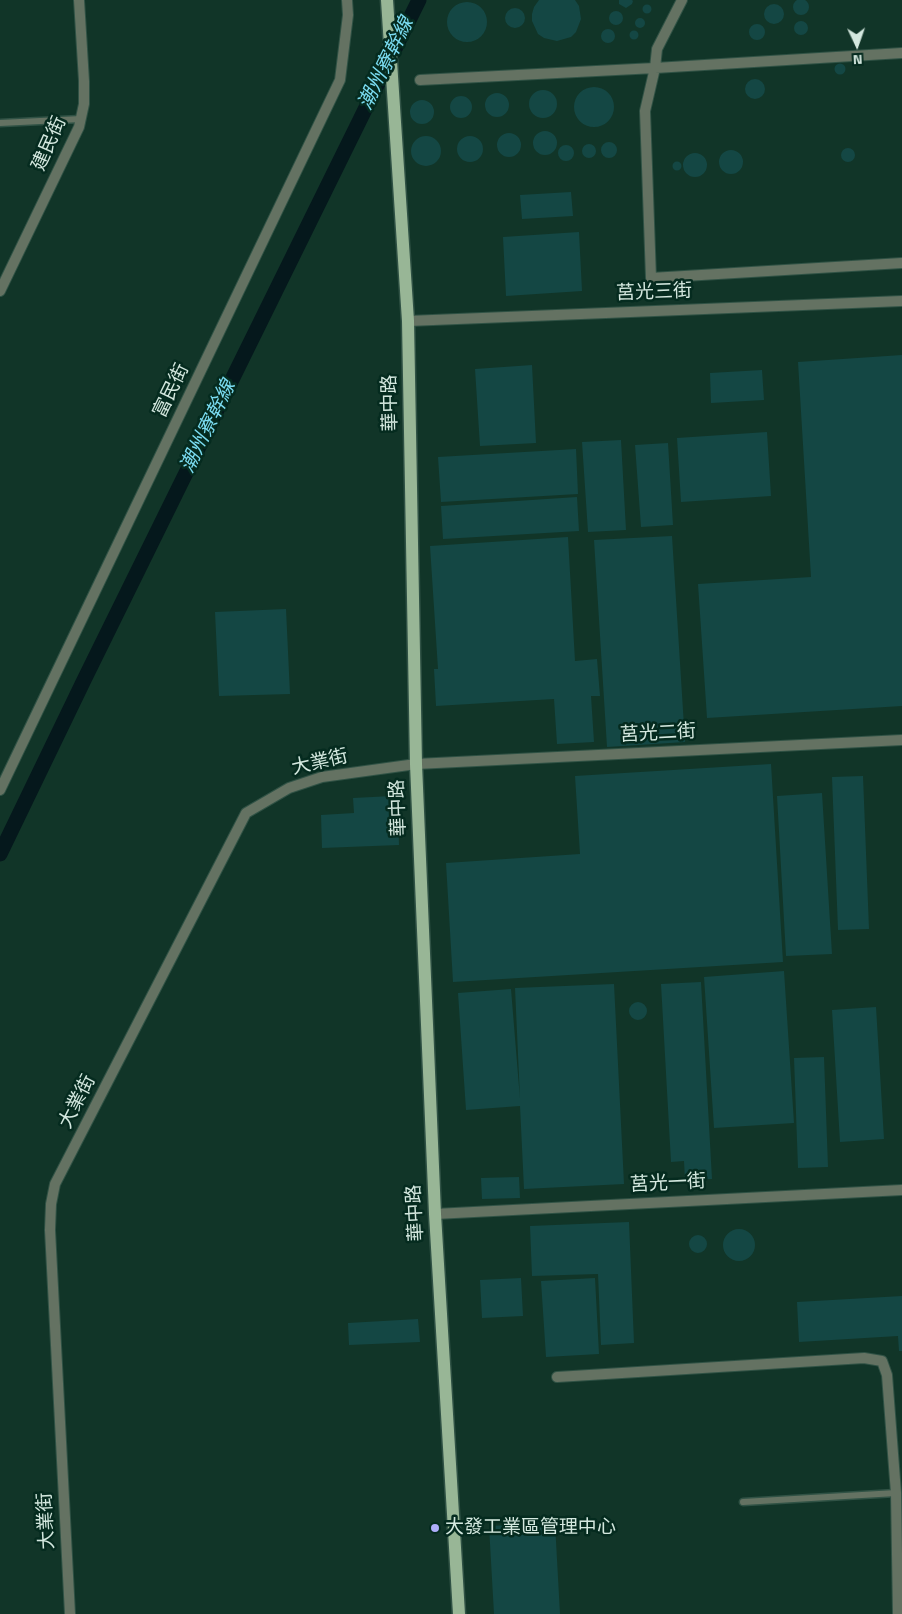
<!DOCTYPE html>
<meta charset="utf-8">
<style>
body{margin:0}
#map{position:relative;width:902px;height:1614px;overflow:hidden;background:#113528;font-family:"Titillium Web",sans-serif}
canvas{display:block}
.north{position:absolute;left:832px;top:20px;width:50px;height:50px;-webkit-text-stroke:4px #052b1f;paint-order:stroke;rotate:177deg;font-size:14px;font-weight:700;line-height:20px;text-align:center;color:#d4e8df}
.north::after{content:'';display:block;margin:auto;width:18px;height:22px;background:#d4e8df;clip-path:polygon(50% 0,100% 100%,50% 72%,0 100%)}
</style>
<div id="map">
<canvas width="902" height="1614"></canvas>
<div class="north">N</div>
</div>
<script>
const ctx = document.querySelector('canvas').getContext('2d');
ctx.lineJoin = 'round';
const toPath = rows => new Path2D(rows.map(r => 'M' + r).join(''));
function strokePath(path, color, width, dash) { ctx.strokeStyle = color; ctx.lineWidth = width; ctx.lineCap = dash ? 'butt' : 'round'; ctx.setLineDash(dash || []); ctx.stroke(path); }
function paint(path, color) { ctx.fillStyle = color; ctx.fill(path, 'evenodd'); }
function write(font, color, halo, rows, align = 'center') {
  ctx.font = font + ' "Titillium Web","Noto Sans TC",sans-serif'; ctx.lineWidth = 5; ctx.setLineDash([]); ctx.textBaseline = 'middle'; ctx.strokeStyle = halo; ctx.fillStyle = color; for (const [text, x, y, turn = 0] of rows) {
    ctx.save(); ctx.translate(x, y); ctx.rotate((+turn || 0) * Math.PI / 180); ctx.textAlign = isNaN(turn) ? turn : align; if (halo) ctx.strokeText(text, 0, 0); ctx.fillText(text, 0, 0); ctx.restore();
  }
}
const canal = toPath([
 [0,854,85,678,419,0]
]);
const building = toPath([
 '793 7a8 8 0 1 1 16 0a8 8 0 1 1-16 0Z',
 [539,0,575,0,579,6,581,19,576,32,571,37,557,41,544,38,538,34,532,21,532,14,534,7],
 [619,0,632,0,633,1,632,4,626,8,619,4],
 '447 22a20 20 0 1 1 40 0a20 20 0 1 1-40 0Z',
 '764 14a10 10 0 1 1 20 0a10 10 0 1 1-20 0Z',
 '642.5 9a4.5 4.5 0 1 1 9 0a4.5 4.5 0 1 1-9 0Z',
 '505 18a10 10 0 1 1 20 0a10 10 0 1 1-20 0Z',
 '609 18a7 7 0 1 1 14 0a7 7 0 1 1-14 0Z',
 '635 23a5 5 0 1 1 10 0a5 5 0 1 1-10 0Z',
 '794 28a7 7 0 1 1 14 0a7 7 0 1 1-14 0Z',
 '749 32a8 8 0 1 1 16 0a8 8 0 1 1-16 0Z',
 '601 36a7 7 0 1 1 14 0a7 7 0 1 1-14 0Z',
 '629.5 35a4.5 4.5 0 1 1 9 0a4.5 4.5 0 1 1-9 0Z',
 '834.5 69a5.5 5.5 0 1 1 11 0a5.5 5.5 0 1 1-11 0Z',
 '745 89a10 10 0 1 1 20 0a10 10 0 1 1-20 0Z',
 '574 107a20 20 0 1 1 40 0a20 20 0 1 1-40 0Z',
 '529 104a14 14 0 1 1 28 0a14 14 0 1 1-28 0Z',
 '485 105a12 12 0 1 1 24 0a12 12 0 1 1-24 0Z',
 '450 107a11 11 0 1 1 22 0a11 11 0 1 1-22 0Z',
 '410 112a12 12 0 1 1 24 0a12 12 0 1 1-24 0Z',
 '533 143a12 12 0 1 1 24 0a12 12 0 1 1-24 0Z',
 '497 145a12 12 0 1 1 24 0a12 12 0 1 1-24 0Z',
 '411 151a15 15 0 1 1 30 0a15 15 0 1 1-30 0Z',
 '457 149a13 13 0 1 1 26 0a13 13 0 1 1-26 0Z',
 '601 150a8 8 0 1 1 16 0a8 8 0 1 1-16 0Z',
 '582 151a7 7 0 1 1 14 0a7 7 0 1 1-14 0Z',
 '558 153a8 8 0 1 1 16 0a8 8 0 1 1-16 0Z',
 '841 155a7 7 0 1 1 14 0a7 7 0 1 1-14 0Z',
 '719 162a12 12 0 1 1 24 0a12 12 0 1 1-24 0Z',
 '683 165a12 12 0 1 1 24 0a12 12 0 1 1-24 0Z',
 '672.5 166a4.5 4.5 0 1 1 9 0a4.5 4.5 0 1 1-9 0Z',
 [571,192,573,216,522,219,520,195],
 [579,232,582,291,506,296,503,237],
 [902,355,902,706,707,718,698,584,811,577,798,362],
 [532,365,536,443,480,446,475,369],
 [762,370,764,400,711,403,710,373],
 [767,432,771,496,681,502,677,438],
 [621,440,626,530,588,532,582,442],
 [668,443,673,525,641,527,635,445],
 [576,449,578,494,441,502,438,457],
 [577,497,579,531,443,539,441,506],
 [672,536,685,742,607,747,594,540],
 [568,537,575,661,597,659,600,696,591,696,594,742,557,744,554,699,436,706,434,669,438,669,430,546],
 [286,609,290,694,219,696,215,612],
 [771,764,783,962,453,982,446,863,580,854,575,776],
 [863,776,869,929,838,930,832,777],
 [822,793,832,954,786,956,777,796],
 [392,796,398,812,399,845,322,848,321,815,354,813,353,798],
 [784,971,794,1123,714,1128,704,977],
 [701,982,712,1179,685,1180,684,1161,671,1162,661,984],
 [614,984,624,1184,524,1189,520,1106,466,1110,458,993,511,989,520,1099,515,988],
 '629 1011a9 9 0 1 1 18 0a9 9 0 1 1-18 0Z',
 [876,1007,884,1139,840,1142,832,1010],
 [824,1057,828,1167,798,1168,794,1058],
 [519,1177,520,1198,482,1199,481,1178],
 [629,1222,634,1343,601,1345,598,1274,532,1276,530,1226],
 '723 1245a16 16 0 1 1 32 0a16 16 0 1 1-32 0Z',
 '689 1244a9 9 0 1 1 18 0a9 9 0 1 1-18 0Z',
 [521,1278,523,1316,482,1318,480,1280],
 [595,1278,599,1354,546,1357,541,1281],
 [902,1296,902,1351,899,1351,898,1336,799,1342,797,1302],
 [418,1319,420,1342,349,1345,348,1323],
 [555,1523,560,1614,494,1614,489,1526]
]);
const lane = toPath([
 [0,123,81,119],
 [743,1502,896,1493]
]);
const street = toPath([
 [682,0,657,49,655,68,645,111,651,278,902,263],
 [420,80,655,68,902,53],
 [0,291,79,127,84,104,84,81,79,0],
 [408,321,902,301],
 [0,790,340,80,348,15,347,0],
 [435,1214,902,1190],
 [557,1377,864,1358,882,1361,887,1375,896,1493,898,1614],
 [70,1614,50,1230,51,1204,55,1184,246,813,289,788,322,777,416,764,902,740]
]);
const primary = toPath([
 [387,0,408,321,416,764,435,1214,459,1614]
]);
const markers = [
 [435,1528,5,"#afaefa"]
];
const streetNames = [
 ["建民街",50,144,-66],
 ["莒光三街",654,293,-2],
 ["富民街",172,391,-64],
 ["華中路",391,403,-91],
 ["莒光二街",658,734,-3],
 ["大業街",320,763,-13],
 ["華中路",399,808,-92],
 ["大業街",78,1102,-63],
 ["莒光一街",668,1184,-3],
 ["華中路",416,1213,-93],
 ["大業街",47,1521,-93]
];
const poiNames = [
 ["大發工業區管理中心",445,1528]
];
const waterNames = [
 ["潮州寮幹線",387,64,-64],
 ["潮州寮幹線",209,427,-64]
];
strokePath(canal, '#05181c', 15);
paint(building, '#144744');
strokePath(lane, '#305245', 9);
strokePath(street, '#305245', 12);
strokePath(primary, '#305245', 15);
strokePath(lane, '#647262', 6);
strokePath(street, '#647262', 10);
strokePath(primary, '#98b696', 12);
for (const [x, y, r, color] of markers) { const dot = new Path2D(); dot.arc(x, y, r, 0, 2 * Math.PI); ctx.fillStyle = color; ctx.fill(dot); strokePath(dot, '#052b1f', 2); }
write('19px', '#d4e8df', '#052b1f', streetNames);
write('19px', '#d4e8df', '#052b1f', poiNames, 'left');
write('italic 20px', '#7adbf0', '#052b1f', waterNames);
</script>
